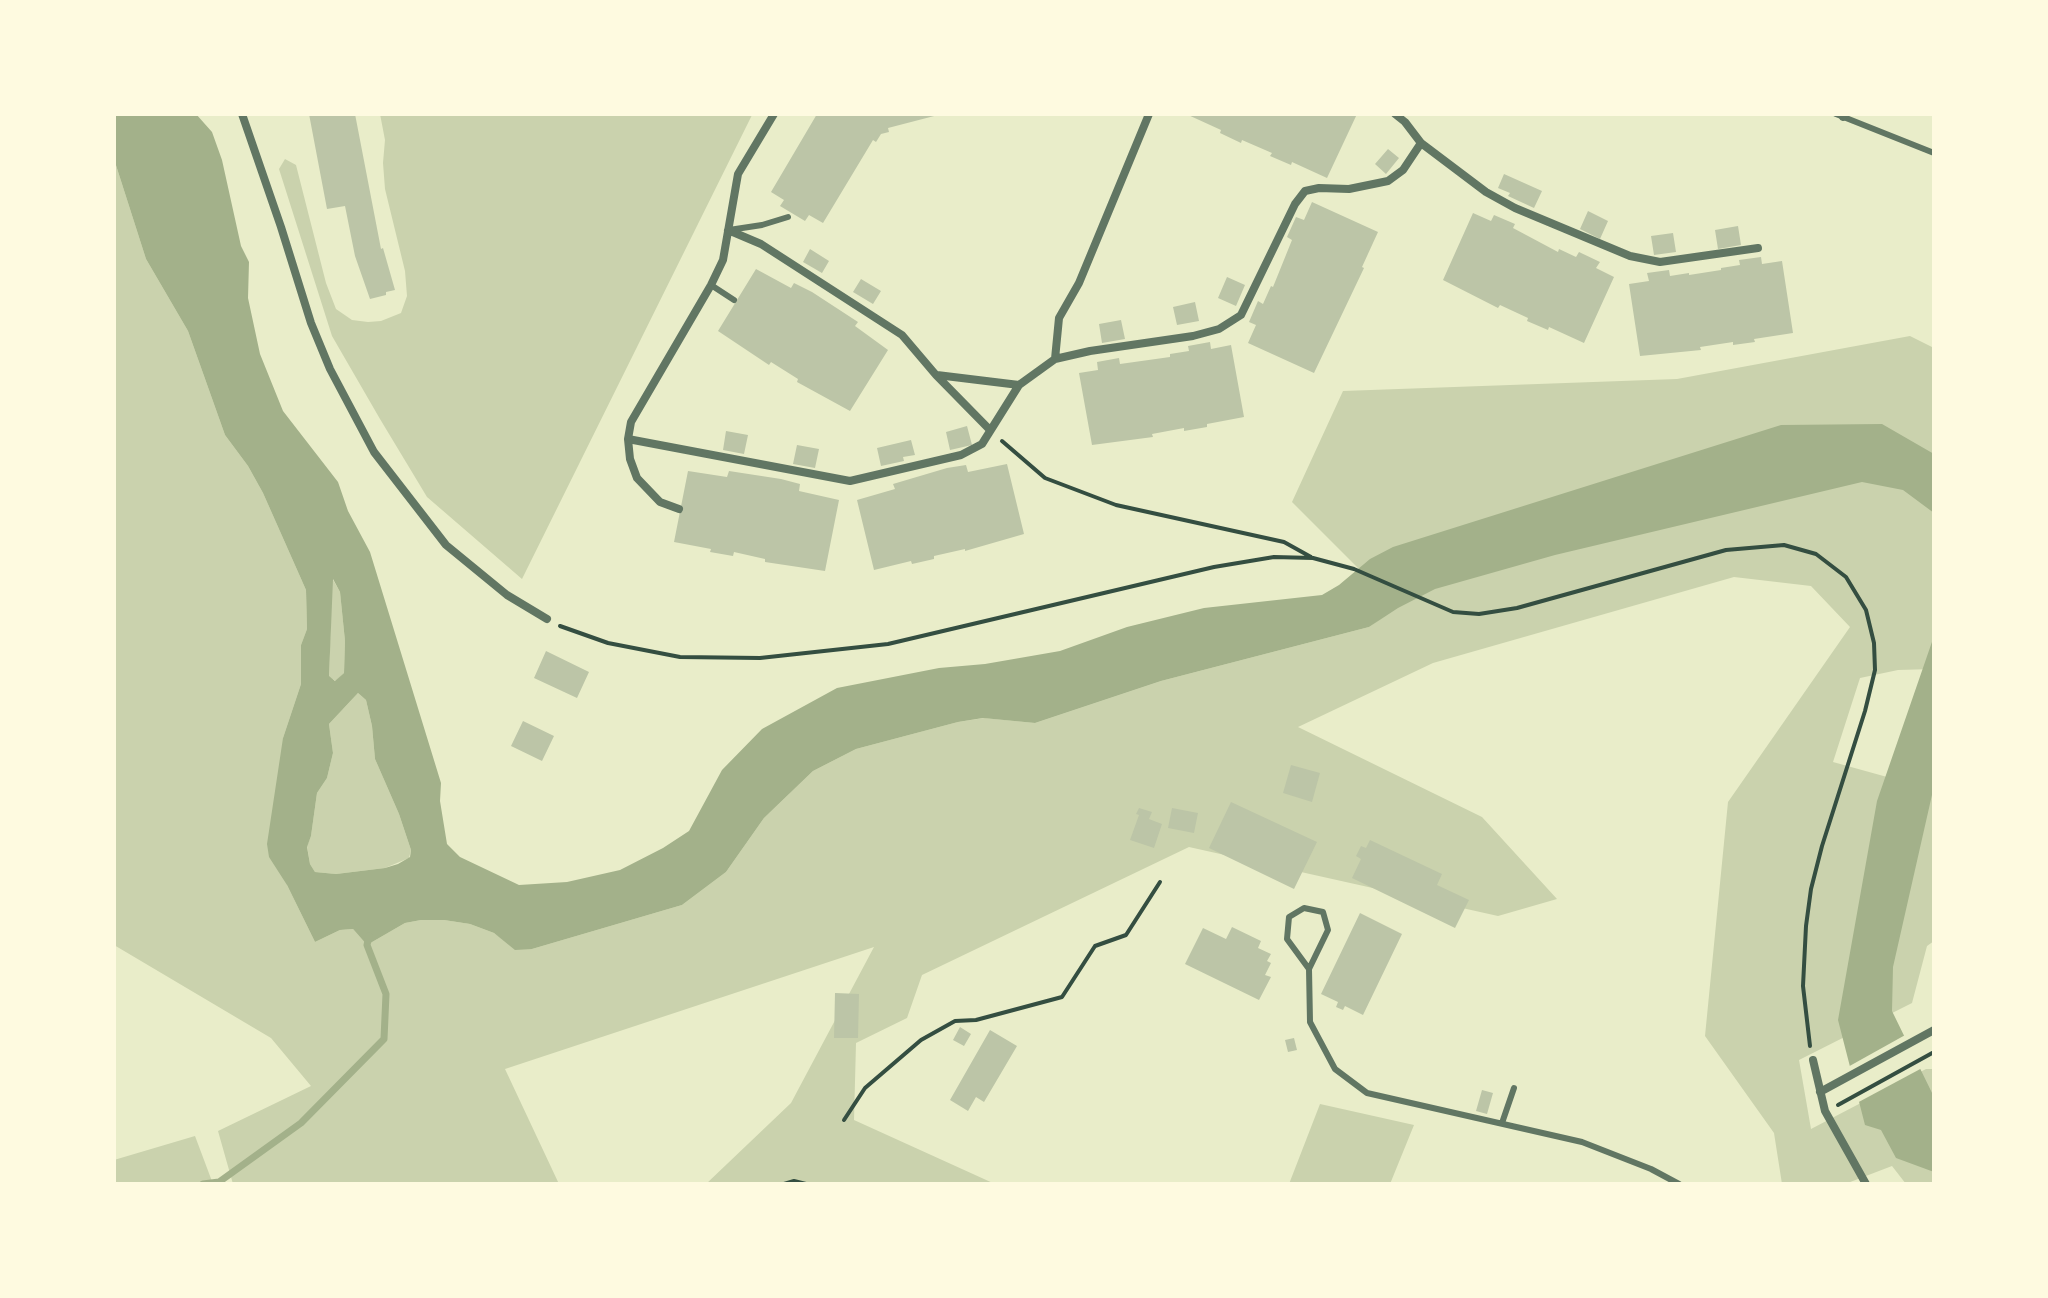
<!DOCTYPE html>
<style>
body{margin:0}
#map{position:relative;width:2048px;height:1298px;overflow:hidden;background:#e9edc9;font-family:Raleway,sans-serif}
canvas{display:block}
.frame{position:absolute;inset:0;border:116px solid #fefae0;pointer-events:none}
</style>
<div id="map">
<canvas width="2048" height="1298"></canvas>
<div class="frame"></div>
</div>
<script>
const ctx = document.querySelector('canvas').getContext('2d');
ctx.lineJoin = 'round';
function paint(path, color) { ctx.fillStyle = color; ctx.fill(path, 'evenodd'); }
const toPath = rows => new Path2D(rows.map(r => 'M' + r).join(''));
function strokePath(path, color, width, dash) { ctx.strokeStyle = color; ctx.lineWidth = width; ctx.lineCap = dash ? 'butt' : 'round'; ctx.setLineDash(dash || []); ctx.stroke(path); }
const green = toPath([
 [380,114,752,115,522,579,427,497,380,419,332,336,279,169,285,159,296,165,326,283,336,309,352,320,368,322,381,321,401,313,407,296,405,271,385,189,383,163,385,140],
 [114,159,146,259,188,331,225,435,248,466,263,493,306,590,307,629,301,645,301,684,283,738,287,885,315,942,340,930,353,929,367,945,405,923,421,920,444,920,470,924,494,933,504,940,532,949,682,905,726,872,764,818,813,771,856,749,958,722,984,718,1035,723,1161,681,1369,627,1397,607,1292,502,1343,391,1677,379,1910,336,1934,348,1934,669,1898,670,1860,678,1833,762,1934,790,1934,941,1927,946,1912,1003,1799,1060,1811,1129,1926,1069,1934,1069,1934,1184,1906,1184,1892,1166,1845,1184,1782,1184,1774,1133,1705,1036,1728,802,1850,627,1811,586,1734,577,1433,663,1298,727,1482,817,1557,899,1498,916,1189,847,922,975,907,1018,856,1043,854,1120,995,1184,706,1184,791,1103,874,947,505,1069,559,1184,233,1184,218,1131,311,1086,271,1038,114,945],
 [332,578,340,592,345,641,344,673,336,681,329,677],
 [358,693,366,700,372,726,375,759,399,814,411,850,409,858,385,868,336,874,315,872,310,864,307,846,311,836,317,793,327,778,333,753,329,724],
 [1320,1104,1414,1125,1390,1184,1289,1184],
 [195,1136,213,1184,114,1184,114,1160]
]);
const water = toPath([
 [114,114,196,114,212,132,222,160,241,246,249,262,248,298,260,354,283,411,338,482,348,511,370,552,441,783,440,801,447,844,460,857,519,885,567,882,620,870,663,848,689,831,722,770,762,729,837,688,939,668,985,664,1060,651,1127,627,1204,608,1322,595,1339,585,1370,559,1393,547,1781,425,1882,424,1934,454,1934,513,1903,490,1862,482,1555,555,1435,589,1398,608,1369,627,1161,681,1035,723,983,718,958,722,856,749,813,771,764,818,726,872,682,905,532,949,515,950,494,933,470,924,444,920,421,920,405,923,367,945,353,929,340,930,315,942,287,885,269,857,267,844,283,738,301,684,301,645,307,629,306,590,263,493,248,466,225,435,188,331,146,259,114,159],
 [333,579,340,592,345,641,344,673,335,681,329,676],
 [358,693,366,700,372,726,375,759,399,814,411,850,410,857,398,864,385,868,336,874,315,872,310,864,307,847,311,836,317,793,327,778,333,753,329,724],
 [1934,636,1934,786,1893,967,1892,1011,1934,1097,1934,1172,1896,1158,1881,1130,1865,1125,1838,1020,1877,801]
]);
const pier = toPath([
 [1907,1034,1924,1067,1855,1104,1846,1068]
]);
const stream = toPath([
 [203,1184,219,1182,301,1123,384,1039,386,994,367,945,369,936]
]);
const building = toPath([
 [309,114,355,114,381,249,383,248,395,290,386,292,386,295,370,299,355,256,345,206,327,209],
 [817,114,938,114,938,115,888,128,889,132,881,134,876,142,873,140,823,223,809,215,805,221,780,206,784,200,771,192],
 [1186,114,1357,114,1327,178,1292,162,1291,165,1270,156,1272,153,1242,140,1241,143,1220,133,1221,130],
 [1388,149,1399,158,1386,174,1375,164],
 [1504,174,1542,191,1534,208,1508,196,1510,193,1498,188],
 [1312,202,1378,232,1362,267,1364,268,1314,373,1248,343,1256,325,1249,322,1258,301,1263,304,1271,286,1273,287,1292,240,1287,237,1296,217,1304,220],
 [1588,211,1608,221,1600,239,1580,229],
 [1473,213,1491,221,1494,215,1515,224,1513,228,1558,252,1559,249,1576,257,1579,252,1600,262,1596,268,1614,277,1584,343,1549,327,1548,330,1527,321,1528,318,1500,305,1498,308,1443,280],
 [1738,226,1741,245,1718,249,1715,230],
 [1673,233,1676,252,1654,255,1651,236],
 [810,249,829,261,822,273,803,262],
 [1761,257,1762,264,1782,261,1793,333,1754,339,1755,342,1733,345,1733,342,1700,347,1701,350,1640,356,1629,284,1649,281,1647,273,1669,270,1670,276,1689,273,1689,275,1721,270,1721,268,1740,265,1739,260],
 [756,269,791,288,794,283,812,292,858,322,855,326,888,350,850,411,797,382,798,379,771,362,769,365,718,331],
 [1227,277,1245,285,1236,306,1218,298],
 [861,279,881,291,873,304,853,292],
 [1195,302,1199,321,1177,325,1173,307],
 [1121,320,1125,339,1102,343,1099,324],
 [1210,342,1211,349,1231,345,1244,417,1207,424,1207,427,1184,431,1184,428,1152,434,1153,437,1092,445,1079,373,1098,370,1097,362,1119,358,1120,364,1170,357,1170,354,1189,351,1188,346],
 [967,426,972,445,950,450,946,432],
 [726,431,748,435,744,454,723,450],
 [911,440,915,455,903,457,904,461,881,466,877,448],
 [797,445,819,449,815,468,793,464],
 [1007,464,1024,534,965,551,965,549,934,556,934,559,912,564,911,561,874,570,857,500,895,489,893,484,947,468,966,465,968,472],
 [688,471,727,477,729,471,781,479,800,484,799,491,839,500,825,571,765,562,765,559,734,552,733,556,710,552,711,549,674,542],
 [546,651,589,672,577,698,534,678],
 [523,721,554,736,542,761,511,746],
 [1291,765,1320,773,1312,802,1283,793],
 [1231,802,1317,842,1294,889,1209,848],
 [1139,808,1152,812,1149,819,1162,824,1154,848,1130,840,1139,815,1136,814],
 [1172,808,1198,813,1194,833,1168,828],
 [1370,840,1442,874,1437,885,1469,900,1455,928,1352,878,1361,859,1356,856,1361,846,1366,848],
 [1360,913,1402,934,1363,1015,1345,1006,1343,1010,1336,1007,1338,1002,1321,994],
 [1232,927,1261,941,1258,948,1271,954,1267,961,1271,963,1265,975,1271,977,1259,1000,1185,964,1203,928,1226,939],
 [835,993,859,994,858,1038,834,1038],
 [960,1027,971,1034,964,1046,953,1040],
 [990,1030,1017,1046,984,1102,976,1097,968,1111,950,1100],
 [1294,1038,1297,1050,1288,1052,1285,1040],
 [1482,1090,1493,1093,1487,1114,1476,1111]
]);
const path = toPath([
 [1002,441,1045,478,1116,505,1284,542,1311,557],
 [560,626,608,643,680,657,760,658,888,644,1214,567,1274,557,1313,558,1354,569,1453,612,1479,614,1517,608,1726,550,1784,545,1816,554,1846,577,1866,610,1874,643,1875,670,1865,711,1822,846,1811,889,1806,926,1803,986,1810,1046],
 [1838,1105,1934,1052],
 [844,1120,865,1088,921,1040,955,1021,976,1020,1062,997,1095,946,1126,935,1160,882],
 [784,1184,794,1181,806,1184]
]);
const service = toPath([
 [1836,114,1934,153],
 [729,230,762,225,788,217],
 [711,285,734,300],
 [1309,969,1287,939,1289,917,1304,908,1323,912,1328,930,1309,969,1310,1022,1335,1069,1367,1093,1582,1142,1651,1169,1679,1184],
 [1502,1123,1514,1088]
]);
const minor = toPath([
 [242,114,281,227,311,323,330,369,374,452,446,545,507,595,547,619],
 [1395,114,1405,122,1421,143,1486,192,1515,208,1630,256,1660,262,1758,248],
 [1842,114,1843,117],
 [728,230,761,244,902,335,936,375,990,430],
 [1055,359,1090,351,1193,336,1219,329,1241,315,1295,204,1305,191,1319,188,1349,189,1388,181,1403,170,1421,143],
 [937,375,1019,385],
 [628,439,850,481,961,455,982,444,1019,385,1055,359,1059,318,1079,283,1149,114],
 [679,509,660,502,637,478,630,459,628,439,631,422,711,285,723,260,738,174,774,114],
 [1813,1060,1825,1111,1866,1184],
 [1820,1092,1934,1030]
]);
paint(green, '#cad2ad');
paint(water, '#a3b18a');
paint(pier, '#e9edc9');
strokePath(stream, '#a3b18a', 7);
paint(building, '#bcc5a7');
strokePath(path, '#344e41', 4);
strokePath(service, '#617663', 6);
strokePath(minor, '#617663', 8);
</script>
